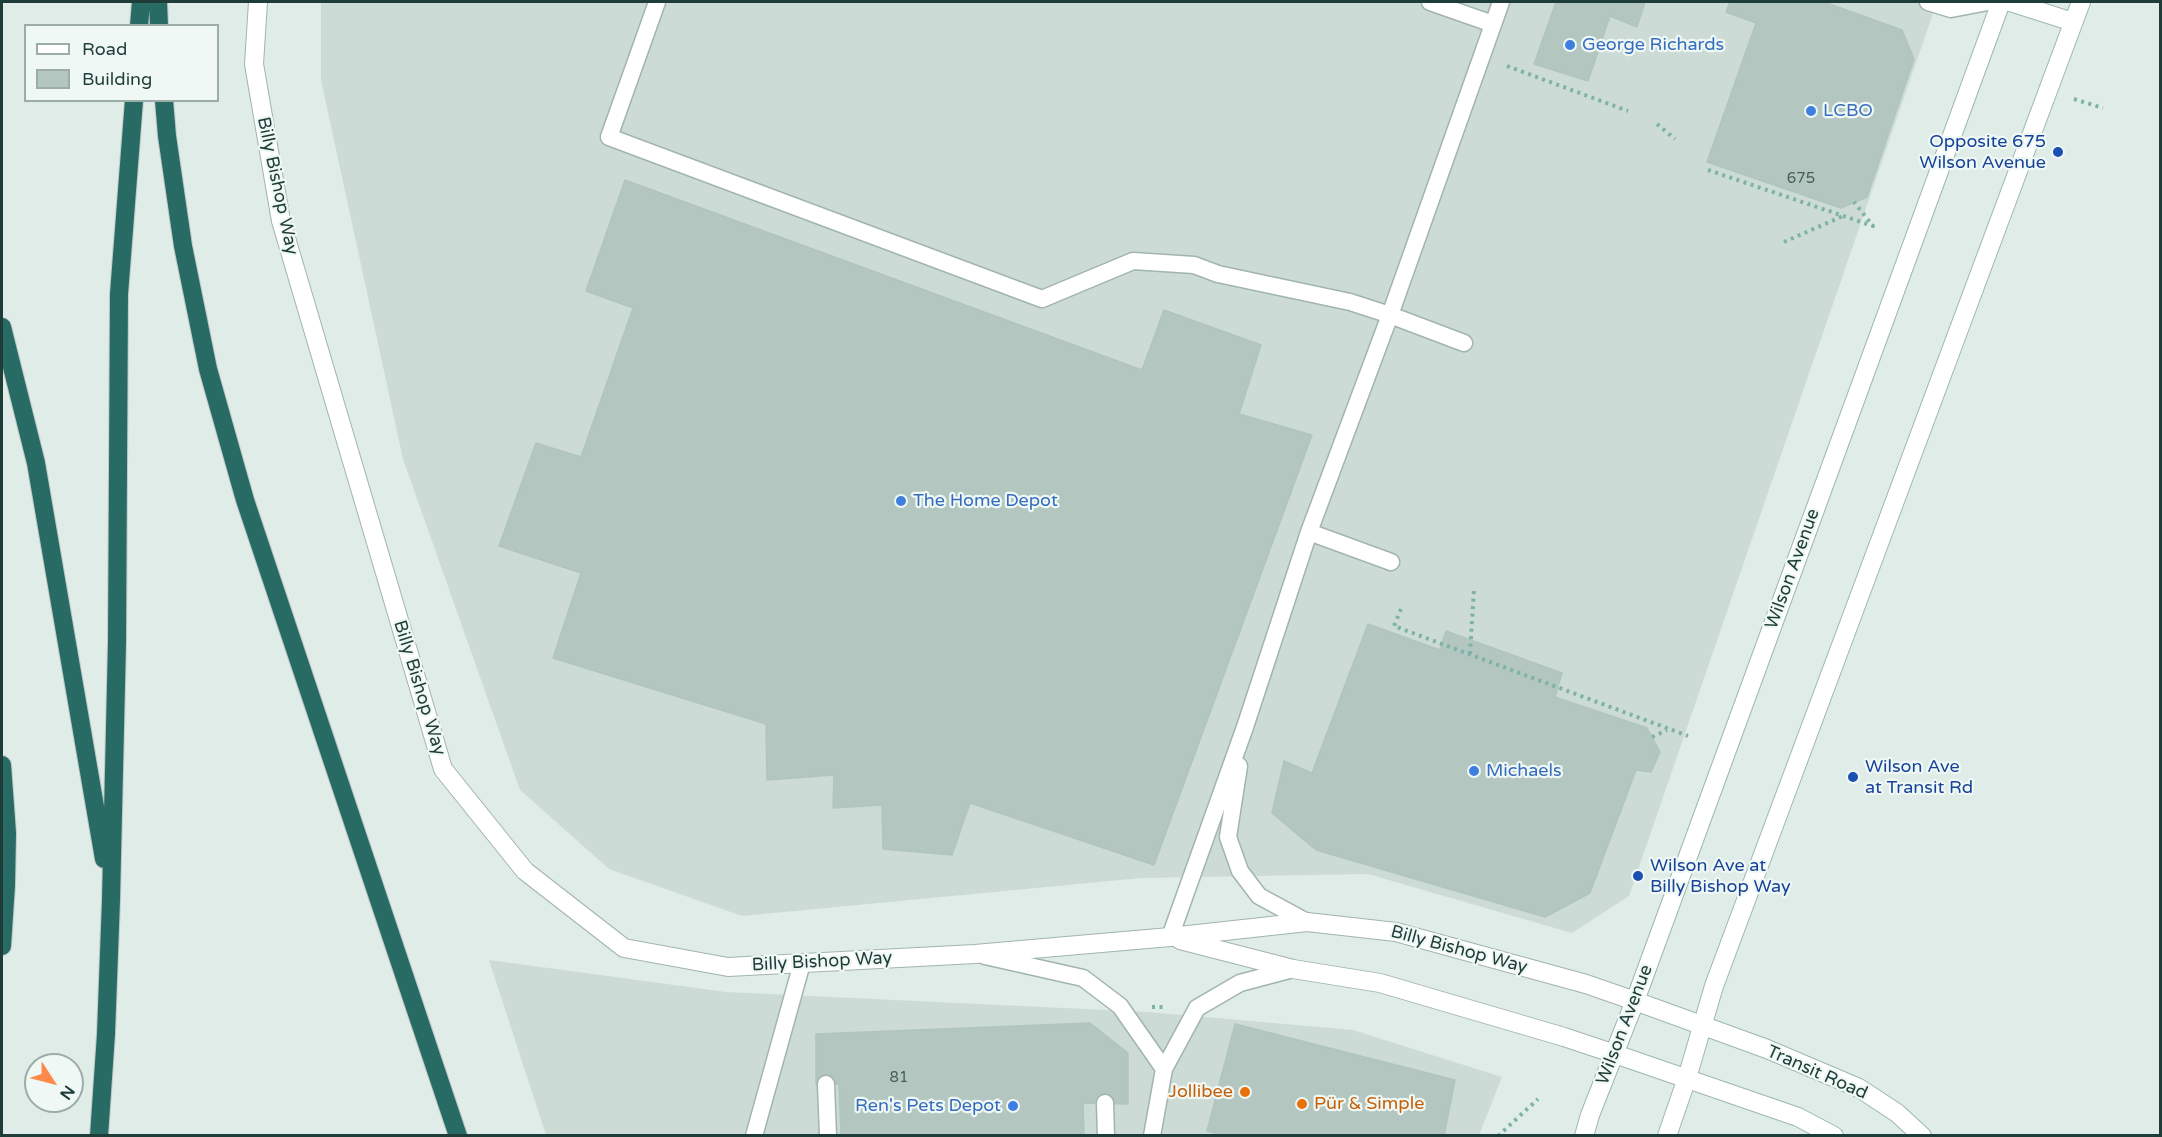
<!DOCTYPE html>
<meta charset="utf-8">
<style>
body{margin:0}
#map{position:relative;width:2162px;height:1137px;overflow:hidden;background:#dfece7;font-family:"Varela Round",sans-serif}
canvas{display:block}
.frame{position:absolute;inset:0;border:3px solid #1f3d38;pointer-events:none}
.legend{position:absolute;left:24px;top:24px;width:195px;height:78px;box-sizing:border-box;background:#eff8f4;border:2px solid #9cada9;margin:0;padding:8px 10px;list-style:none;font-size:18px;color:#1f3d38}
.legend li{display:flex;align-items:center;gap:12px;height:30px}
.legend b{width:30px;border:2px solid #9cada9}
.north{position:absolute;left:24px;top:1053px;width:60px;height:60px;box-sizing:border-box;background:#eff8f4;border:2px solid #9cada9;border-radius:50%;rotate:126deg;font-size:16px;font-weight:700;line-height:24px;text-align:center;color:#1f3d38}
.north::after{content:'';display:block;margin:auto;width:21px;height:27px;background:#fd894b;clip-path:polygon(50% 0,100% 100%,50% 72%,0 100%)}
</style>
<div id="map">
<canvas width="2162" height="1137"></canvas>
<div class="frame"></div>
<ul class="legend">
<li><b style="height:8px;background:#fff"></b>Road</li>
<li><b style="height:16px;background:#b4c6c0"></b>Building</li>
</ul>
<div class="north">N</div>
</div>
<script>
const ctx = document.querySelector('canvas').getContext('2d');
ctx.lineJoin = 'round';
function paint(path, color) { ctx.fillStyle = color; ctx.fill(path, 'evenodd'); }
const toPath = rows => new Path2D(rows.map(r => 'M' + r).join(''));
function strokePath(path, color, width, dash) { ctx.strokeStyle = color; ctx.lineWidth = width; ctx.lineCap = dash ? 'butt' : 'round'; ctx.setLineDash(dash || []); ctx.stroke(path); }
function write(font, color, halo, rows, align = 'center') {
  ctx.font = font + ' "Varela Round",sans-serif'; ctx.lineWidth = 4.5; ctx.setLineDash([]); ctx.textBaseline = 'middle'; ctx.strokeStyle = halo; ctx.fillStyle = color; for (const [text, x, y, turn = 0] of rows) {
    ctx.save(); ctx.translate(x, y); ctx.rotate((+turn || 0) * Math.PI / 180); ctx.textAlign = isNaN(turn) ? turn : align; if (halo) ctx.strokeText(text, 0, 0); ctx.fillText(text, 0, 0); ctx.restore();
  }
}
const built = toPath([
 [321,2,1937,2,1629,896,1572,933,1368,874,1141,878,742,916,609,869,520,790,403,459,321,80],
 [489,960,726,992,1148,1012,1353,1030,1502,1077,1479,1135,546,1135]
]);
const building = toPath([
 [1556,2,1645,2,1637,27,1610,16,1588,81,1534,64,1556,2],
 [1730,2,1824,2,1902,30,1914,59,1867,197,1841,208,1707,162,1756,23,1726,12,1730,2],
 [625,180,1142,370,1164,310,1261,345,1239,414,1312,435,1154,865,970,803,952,855,883,849,882,805,833,808,834,775,767,780,766,724,553,658,581,573,499,546,536,443,581,457,633,308,586,291,625,180],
 [1368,624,1440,650,1446,631,1562,673,1555,697,1647,728,1660,752,1651,772,1636,770,1590,893,1545,917,1316,850,1272,813,1284,761,1312,773,1368,624],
 [1090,1023,1128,1053,1128,1104,1083,1103,1084,1136,841,1136,839,1084,816,1084,816,1034,1090,1023],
 [1235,1024,1455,1080,1444,1136,1227,1136,1207,1131,1235,1024]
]);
const path = toPath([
 [1507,66,1628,111],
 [2074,99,2103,108],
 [1657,124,1675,139],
 [1708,170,1873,226,1854,202],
 [1784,242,1843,216],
 [1401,609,1394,626,1688,736],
 [1470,654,1474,589],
 [1652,737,1667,730],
 [1152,1007,1167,1007],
 [1498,1136,1538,1099]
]);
const lane = toPath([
 [657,2,609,137,1042,299,1133,261,1194,265,1218,274,1350,302,1390,315,1464,343],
 [1430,2,1493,24],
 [1928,2,1951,9,1988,2],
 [1309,532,1391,562],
 [1239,766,1228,837,1240,871,1259,896,1307,922],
 [1170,937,1245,727,1309,532,1390,315,1501,2],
 [985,956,1083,978,1120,1006,1164,1069],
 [826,1084,828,1136],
 [1105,1103,1106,1136],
 [754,1136,802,963],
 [1152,1136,1164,1069,1197,1008,1240,983,1293,969]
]);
const street = toPath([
 [258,2,254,64,281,221,443,769,525,871,624,948,728,967,975,954,1170,937,1307,922,1396,932,1586,984,1635,1001],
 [1180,940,1293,969,1380,983,1564,1037,1615,1054]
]);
const secondary = toPath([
 [2010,2,2073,22],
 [1635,1001,1767,1049,1859,1088,1897,1113,1922,1136],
 [1615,1054,1798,1117,1834,1136],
 [1584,1136,1590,1115,1635,1001,2001,2],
 [1667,1136,1687,1078,1714,986,2081,2]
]);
const highway = toPath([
 [158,2,159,26],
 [139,26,141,2],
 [164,100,167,136,183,246,208,369,245,500,458,1136],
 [2,327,36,463,104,859],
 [2,765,7,833,6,885,2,946],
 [99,1136,106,1034,111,900,117,642,119,294,134,100]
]);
const markers = [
 [1570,45,6,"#3f7fe0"],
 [1811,111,6,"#3f7fe0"],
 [2058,152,6,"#1a4fb4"],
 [901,501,6,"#3f7fe0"],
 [1474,771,6,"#3f7fe0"],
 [1853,777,6,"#1a4fb4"],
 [1638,876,6,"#1a4fb4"],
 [1245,1092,6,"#e8710a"],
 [1302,1104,6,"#e8710a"],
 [1013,1106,6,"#3f7fe0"]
];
const numberNames = [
 ["675",1801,179],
 ["81",899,1078]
];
const shopNames = [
 ["George Richards",1582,45],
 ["LCBO",1823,111],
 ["The Home Depot",913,501],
 ["Michaels",1486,771],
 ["Ren's Pets Depot",1001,1106,"right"]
];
const transitNames = [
 ["Opposite 675",2046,142,"right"],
 ["Wilson Avenue",2046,163,"right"],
 ["Wilson Ave",1865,767],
 ["at Transit Rd",1865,788],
 ["Wilson Ave at",1650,866],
 ["Billy Bishop Way",1650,887]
];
const streetNames = [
 ["Billy Bishop Way",277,186,78],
 ["Wilson Avenue",1793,569,-70],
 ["Billy Bishop Way",419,688,73],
 ["Billy Bishop Way",1459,950,15],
 ["Billy Bishop Way",822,962,-3],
 ["Wilson Avenue",1625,1025,-69],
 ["Transit Road",1817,1073,24]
];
const foodNames = [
 ["Jollibee",1233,1092],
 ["Pür & Simple",1314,1104,"left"]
];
paint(built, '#cddbd6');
paint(building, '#b4c6c0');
strokePath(building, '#b1c5bf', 1.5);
strokePath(lane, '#a2b4af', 19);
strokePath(street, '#a2b4af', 20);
strokePath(secondary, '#9db8b1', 20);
strokePath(highway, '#c0c9c7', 20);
strokePath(path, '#7db2a6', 4, [3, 4.5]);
strokePath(lane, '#fff', 16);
strokePath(street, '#fff', 18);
strokePath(secondary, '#fff', 18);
strokePath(highway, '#286b64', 18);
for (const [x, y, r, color] of markers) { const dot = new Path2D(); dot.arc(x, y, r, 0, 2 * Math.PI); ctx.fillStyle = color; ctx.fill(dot); strokePath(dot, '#eff8f4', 2); }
write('15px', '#445f5a', null, numberNames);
write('18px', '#366cbe', '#eff8f4', shopNames, 'left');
write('18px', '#164399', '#eff8f4', transitNames, 'left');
write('18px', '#1f3d38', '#eff8f4', streetNames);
write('18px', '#c56008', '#eff8f4', foodNames, 'right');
</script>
